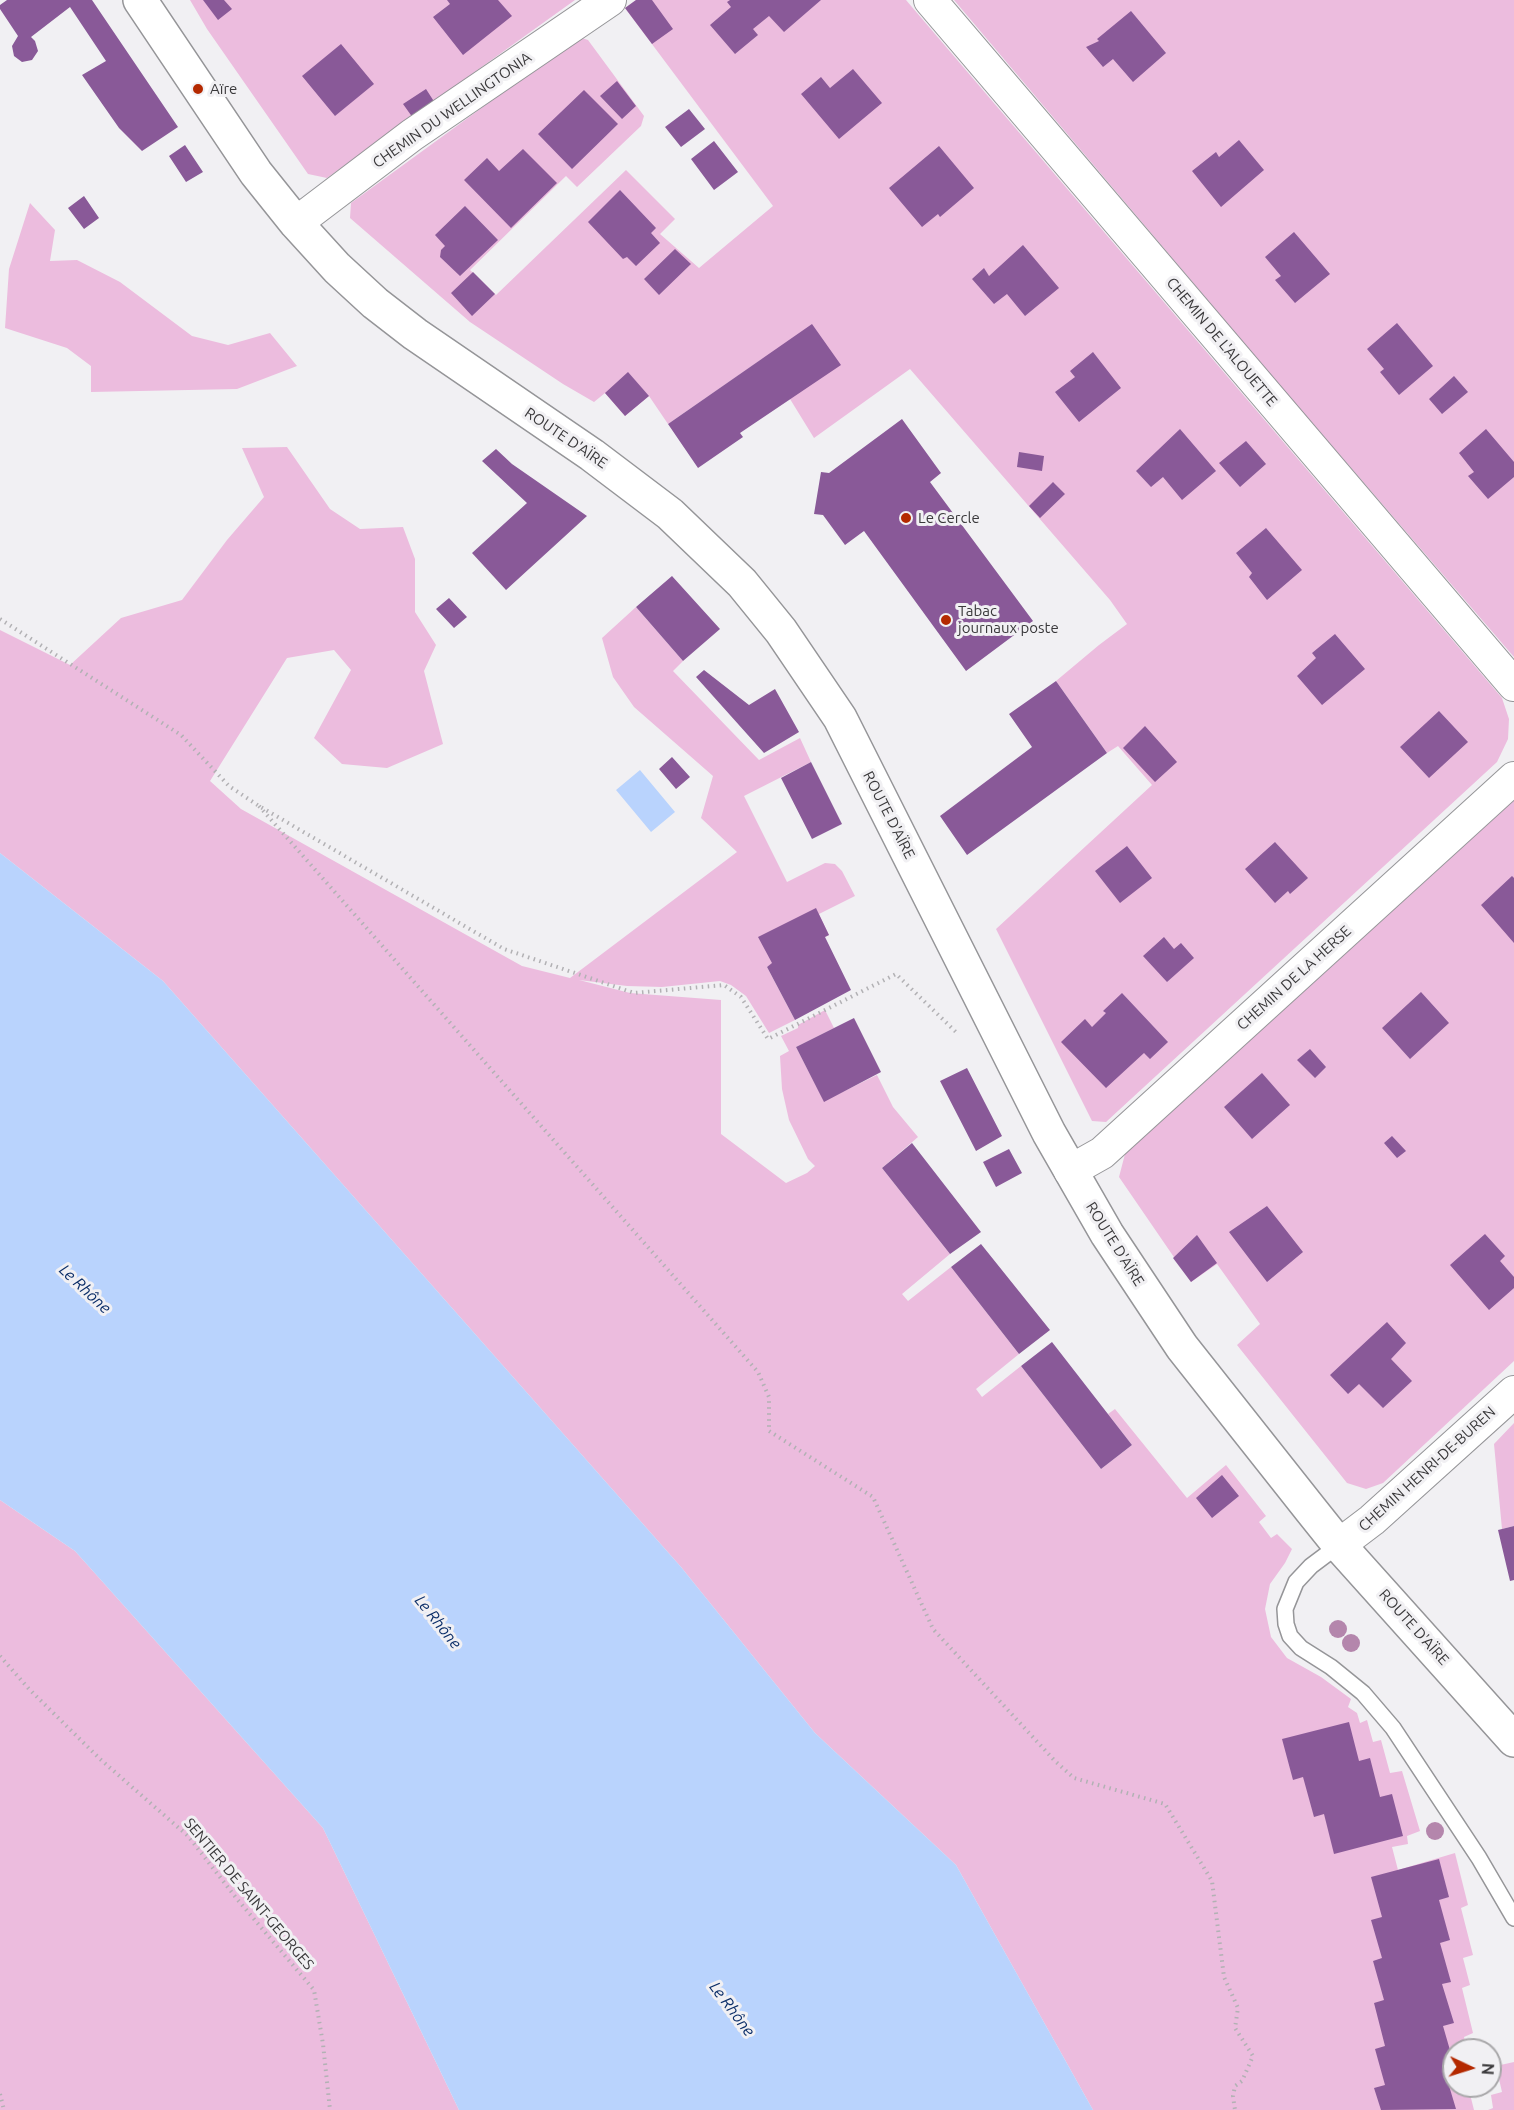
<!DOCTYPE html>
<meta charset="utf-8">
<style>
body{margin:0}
#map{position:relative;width:1514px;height:2110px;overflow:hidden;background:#f1f0f3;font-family:Ubuntu,sans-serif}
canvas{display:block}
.north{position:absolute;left:1442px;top:2038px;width:60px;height:60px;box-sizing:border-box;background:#f1f0f3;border:2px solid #a8a7a9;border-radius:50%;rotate:94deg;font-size:16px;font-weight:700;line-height:24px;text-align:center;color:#3a393b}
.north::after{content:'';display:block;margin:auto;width:21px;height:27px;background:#b42900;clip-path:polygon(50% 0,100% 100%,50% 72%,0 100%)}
</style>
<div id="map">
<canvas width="1514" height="2110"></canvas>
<div class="north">N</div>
</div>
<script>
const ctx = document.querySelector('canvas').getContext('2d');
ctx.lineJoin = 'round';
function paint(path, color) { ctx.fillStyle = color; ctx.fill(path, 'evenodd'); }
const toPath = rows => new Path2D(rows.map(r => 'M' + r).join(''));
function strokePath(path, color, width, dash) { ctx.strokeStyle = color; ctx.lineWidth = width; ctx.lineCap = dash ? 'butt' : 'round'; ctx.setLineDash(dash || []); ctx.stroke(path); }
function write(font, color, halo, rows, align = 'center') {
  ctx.font = font + ' Ubuntu,sans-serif'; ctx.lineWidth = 6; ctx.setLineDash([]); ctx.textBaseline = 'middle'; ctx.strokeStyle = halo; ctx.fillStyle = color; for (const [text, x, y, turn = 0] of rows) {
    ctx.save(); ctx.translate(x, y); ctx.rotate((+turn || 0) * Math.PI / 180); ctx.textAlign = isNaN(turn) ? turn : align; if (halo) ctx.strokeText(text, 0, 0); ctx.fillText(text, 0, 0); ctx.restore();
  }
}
const green = toPath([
 [190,0,575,0,327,178,308,174,207,29],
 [636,0,906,0,1502,698,1509,719,1508,739,1497,762,1106,1122,1092,1121,996,929,1152,785,1118,746,1107,753,1056,681,1099,645,1127,624,1110,600,910,369,814,438,790,399,762,359,668,424,649,396,625,416,605,393,594,402,563,384,470,322,350,218,351,203,579,37,588,40,644,116,641,126,577,187,566,176,470,270,496,295,626,170,675,219,660,234,699,268,773,206,625,8],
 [954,0,1514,0,1514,657,1277,382],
 [30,203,55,230,50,261,77,260,120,282,192,336,228,345,270,333,297,366,237,389,91,392,91,366,67,348,5,328,9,269],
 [287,447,330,509,360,529,403,527,415,559,415,612,436,645,424,671,443,744,387,768,342,764,314,738,351,670,334,650,287,658,210,781,241,809,522,966,570,978,737,852,701,818,713,776,634,707,613,677,602,638,636,607,683,661,673,671,759,760,800,738,811,762,744,796,787,882,825,863,835,864,842,871,855,896,819,914,829,935,767,967,795,1020,769,1033,746,996,731,985,720,981,662,987,627,986,579,980,630,993,721,1000,721,1134,786,1183,807,1173,815,1166,808,1159,789,1120,782,1089,780,1056,789,1051,781,1036,798,1028,798,1025,825,1010,834,1028,796,1047,824,1101,877,1075,893,1107,918,1137,882,1168,950,1254,902,1294,908,1301,951,1267,1019,1354,976,1389,982,1397,1021,1366,1101,1469,1132,1445,1108,1414,1115,1409,1187,1498,1226,1465,1266,1516,1259,1522,1271,1538,1277,1534,1292,1549,1285,1563,1270,1584,1265,1609,1271,1637,1287,1658,1321,1677,1351,1699,1348,1707,1357,1713,1360,1723,1367,1720,1373,1742,1381,1740,1390,1773,1402,1771,1420,1831,1407,1836,1408,1844,1392,1847,1398,1870,1455,1853,1468,1905,1461,1908,1473,1955,1463,1958,1470,1985,1462,1988,1473,2033,1464,2037,1467,2050,1454,2050,1454,2086,1468,2086,1474,2110,1093,2110,956,1865,815,1733,681,1567,163,981,0,853,0,630,70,665,121,618,182,600,227,540,264,497,242,448],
 [1514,797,1514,1361,1383,1483,1366,1489,1347,1483,1237,1345,1260,1324,1217,1264,1191,1282,1119,1177,1125,1154],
 [1514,1423,1514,1526,1502,1529,1494,1444],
 [0,1500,75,1551,323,1828,459,2110,0,2110],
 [1514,2062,1514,2110,1488,2110,1493,2108,1491,2095,1502,2092,1496,2066]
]);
const water = toPath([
 [640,770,675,812,651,832,616,790],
 [0,853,163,981,681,1567,815,1733,956,1865,1093,2110,459,2110,323,1828,75,1551,0,1500]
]);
const building = toPath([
 [7,0,92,0,178,127,142,151,119,128,82,75,106,61,70,7,31,37,35,41,38,51,32,60,22,62,14,56,12,46,18,36,0,9,0,5],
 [203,0,224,0,232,9,218,20],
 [447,0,498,0,512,16,463,55,433,17,450,4],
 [636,0,652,0,673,29,652,44,625,8],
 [730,0,821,0,784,32,769,16,753,29,758,35,735,54,710,25,731,7,727,2],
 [1131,11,1166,53,1133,82,1113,59,1103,67,1086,47,1099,41,1097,39],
 [341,44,374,84,335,116,302,76],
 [853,69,882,103,839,139,801,94,821,77,830,88],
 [617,81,636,106,622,119,600,96],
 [426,89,435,103,413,118,403,104],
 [584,90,618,124,572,169,538,134],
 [689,109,705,129,681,147,665,127],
 [1239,140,1264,170,1221,207,1192,171,1216,152,1219,157],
 [714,141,738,172,714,190,691,159],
 [185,145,203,172,186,182,169,156],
 [939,146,974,188,940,217,938,214,922,227,889,188],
 [523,149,557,183,511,228,464,180,487,158,499,171],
 [620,190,656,228,651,233,660,243,636,266,627,257,623,259,588,222],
 [84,196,99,218,84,229,68,208],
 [465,206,498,240,460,276,440,257,441,250,445,246,435,235],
 [1294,232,1330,274,1295,303,1275,280,1281,276,1265,257],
 [1023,245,1059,288,1025,316,1007,294,994,304,972,279,984,268,989,276],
 [675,249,691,264,659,295,644,279],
 [473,272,495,294,472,316,451,293],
 [1397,323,1433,366,1399,395,1380,372,1384,369,1367,349],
 [812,324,841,365,740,433,743,437,698,468,668,424],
 [1093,352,1121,388,1079,422,1055,392,1075,377,1070,371],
 [628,372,649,396,625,416,605,393],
 [1454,376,1468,392,1442,414,1429,399],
 [902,419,941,473,930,482,1033,621,966,671,864,531,845,545,823,515,814,514,821,472,829,473],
 [1180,429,1216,471,1182,500,1163,477,1151,487,1136,471],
 [1486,429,1514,462,1514,477,1488,499,1468,476,1474,472,1459,453],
 [1246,441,1266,464,1240,487,1219,463],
 [496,449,512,464,587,516,506,590,472,553,527,503,482,461],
 [1019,452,1044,456,1042,471,1017,467],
 [1053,482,1065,494,1040,518,1029,506],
 [1266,528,1302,570,1267,600,1249,577,1252,573,1236,553],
 [672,576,720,629,683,661,636,607],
 [449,598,467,617,454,628,436,609],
 [1335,634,1365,669,1322,705,1297,676,1316,658,1312,653],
 [704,670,749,705,775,689,799,732,764,753,696,677],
 [1056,681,1107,753,967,855,940,816,1032,747,1009,714],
 [1439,711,1468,742,1429,778,1400,747],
 [1145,726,1177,762,1155,782,1123,748],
 [672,757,690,777,676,789,659,769],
 [811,762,842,824,812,839,781,778],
 [1275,842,1308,878,1290,894,1288,891,1275,903,1245,869],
 [1127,846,1152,878,1120,903,1095,871],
 [1512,876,1514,878,1514,943,1481,905],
 [816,908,829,935,825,937,851,990,795,1020,767,967,772,963,758,937],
 [1164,937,1174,949,1181,943,1194,958,1167,982,1143,956],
 [1421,992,1449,1023,1410,1059,1382,1028],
 [1122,993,1168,1042,1150,1059,1144,1053,1106,1088,1061,1042,1085,1019,1092,1027,1106,1013,1103,1011],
 [854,1018,881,1072,824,1102,796,1047],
 [1310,1049,1326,1067,1315,1078,1297,1060],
 [967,1068,1002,1136,976,1151,940,1081],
 [1262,1073,1290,1105,1252,1139,1224,1107],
 [1392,1136,1406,1151,1397,1158,1384,1143],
 [912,1143,981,1232,950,1254,882,1168],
 [1009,1149,1022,1173,996,1187,983,1162],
 [1267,1206,1303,1252,1267,1282,1229,1232],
 [1485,1234,1505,1256,1500,1261,1514,1277,1514,1288,1489,1310,1450,1265],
 [1197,1235,1217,1263,1191,1282,1173,1258],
 [981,1244,1050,1330,1019,1354,951,1267],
 [1387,1322,1406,1343,1391,1359,1412,1381,1383,1408,1359,1384,1348,1394,1330,1375],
 [1052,1342,1132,1445,1101,1469,1021,1366],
 [1222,1475,1239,1496,1212,1518,1196,1498],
 [1514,1526,1514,1580,1510,1581,1498,1530],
 [1349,1722,1359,1761,1370,1758,1380,1797,1392,1794,1403,1836,1334,1854,1324,1814,1314,1817,1303,1777,1293,1780,1282,1739],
 [1439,1859,1449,1897,1439,1900,1450,1940,1440,1943,1451,1982,1442,1984,1454,2023,1443,2026,1454,2064,1444,2069,1456,2109,1381,2110,1374,2088,1385,2085,1375,2049,1385,2046,1374,2003,1384,2000,1373,1961,1382,1958,1371,1920,1382,1917,1371,1877]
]);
const path = toPath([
 [0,619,181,735,229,786,259,806,504,949,634,993,724,985,741,997,768,1039,896,974,958,1034],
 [259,806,758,1372,769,1397,769,1431,873,1497,933,1629,1055,1761,1074,1778,1165,1804,1212,1881,1224,1977,1238,2008,1235,2028,1253,2056,1242,2081,1235,2086,1233,2096,1235,2110],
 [0,1656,29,1689,100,1759,188,1836,237,1899,314,1990,323,2044,330,2110],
 [0,2094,4,2110]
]);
const lane = toPath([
 [1339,1545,1311,1566,1296,1582,1285,1609,1286,1624,1290,1636,1301,1648,1331,1667,1363,1693,1393,1728,1479,1858,1514,1918]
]);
const street = toPath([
 [930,0,1514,685],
 [296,223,412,135,610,0],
 [1070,1171,1102,1153,1514,778],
 [1339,1545,1372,1520,1514,1392]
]);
const secondary = toPath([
 [140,0,256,173,296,223,337,268,375,303,415,334,592,455,670,514,742,583,781,631,840,718,1049,1133,1107,1234,1182,1347,1311,1510,1339,1545,1514,1740]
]);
const trees = [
 [1338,1629],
 [1351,1643],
 [1435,1831]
];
const markers = [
 [198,89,6,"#b42900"],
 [906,518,6,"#b42900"],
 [946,620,6,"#b42900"]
];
const poiNames = [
 ["Aïre",210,89],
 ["Le Cercle",918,518],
 ["Tabac",958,611],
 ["journaux poste",958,628]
];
const streetNames = [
 ["CHEMIN DU WELLINGTONIA",452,110,-35],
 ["CHEMIN DE L'ALOUETTE",1222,342,50],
 ["ROUTE D'AÏRE",566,438,34],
 ["ROUTE D'AÏRE",889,815,63],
 ["CHEMIN DE LA HERSE",1294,978,-42],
 ["ROUTE D'AÏRE",1115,1244,58],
 ["CHEMIN HENRI-DE-BUREN",1427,1469,-42],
 ["ROUTE D'AÏRE",1414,1627,48],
 ["SENTIER DE SAINT-GEORGES",249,1894,50]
];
const waterNames = [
 ["Le Rhône",85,1289,43],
 ["Le Rhône",438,1622,51],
 ["Le Rhône",732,2009,53]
];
paint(green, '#ecbcde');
paint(water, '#b9d3fd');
paint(building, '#895998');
strokePath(lane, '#959598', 18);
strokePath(street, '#959598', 34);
strokePath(secondary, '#959598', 36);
strokePath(path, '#b2b1b4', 4, [1.5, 4.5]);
strokePath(lane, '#fff', 15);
strokePath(street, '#fff', 32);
strokePath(secondary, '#fff', 33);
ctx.fillStyle = '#b486ac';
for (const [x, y] of trees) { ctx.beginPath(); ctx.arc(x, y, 9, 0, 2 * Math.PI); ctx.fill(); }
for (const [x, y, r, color] of markers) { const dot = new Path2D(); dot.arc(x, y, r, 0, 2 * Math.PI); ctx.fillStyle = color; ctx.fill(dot); strokePath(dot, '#f1f0f3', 2); }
write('15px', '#3a393b', '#f1f0f3', poiNames, 'left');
write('15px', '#3a393b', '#f1f0f3', streetNames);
write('italic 16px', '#0a2d68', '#f1f0f3', waterNames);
</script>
